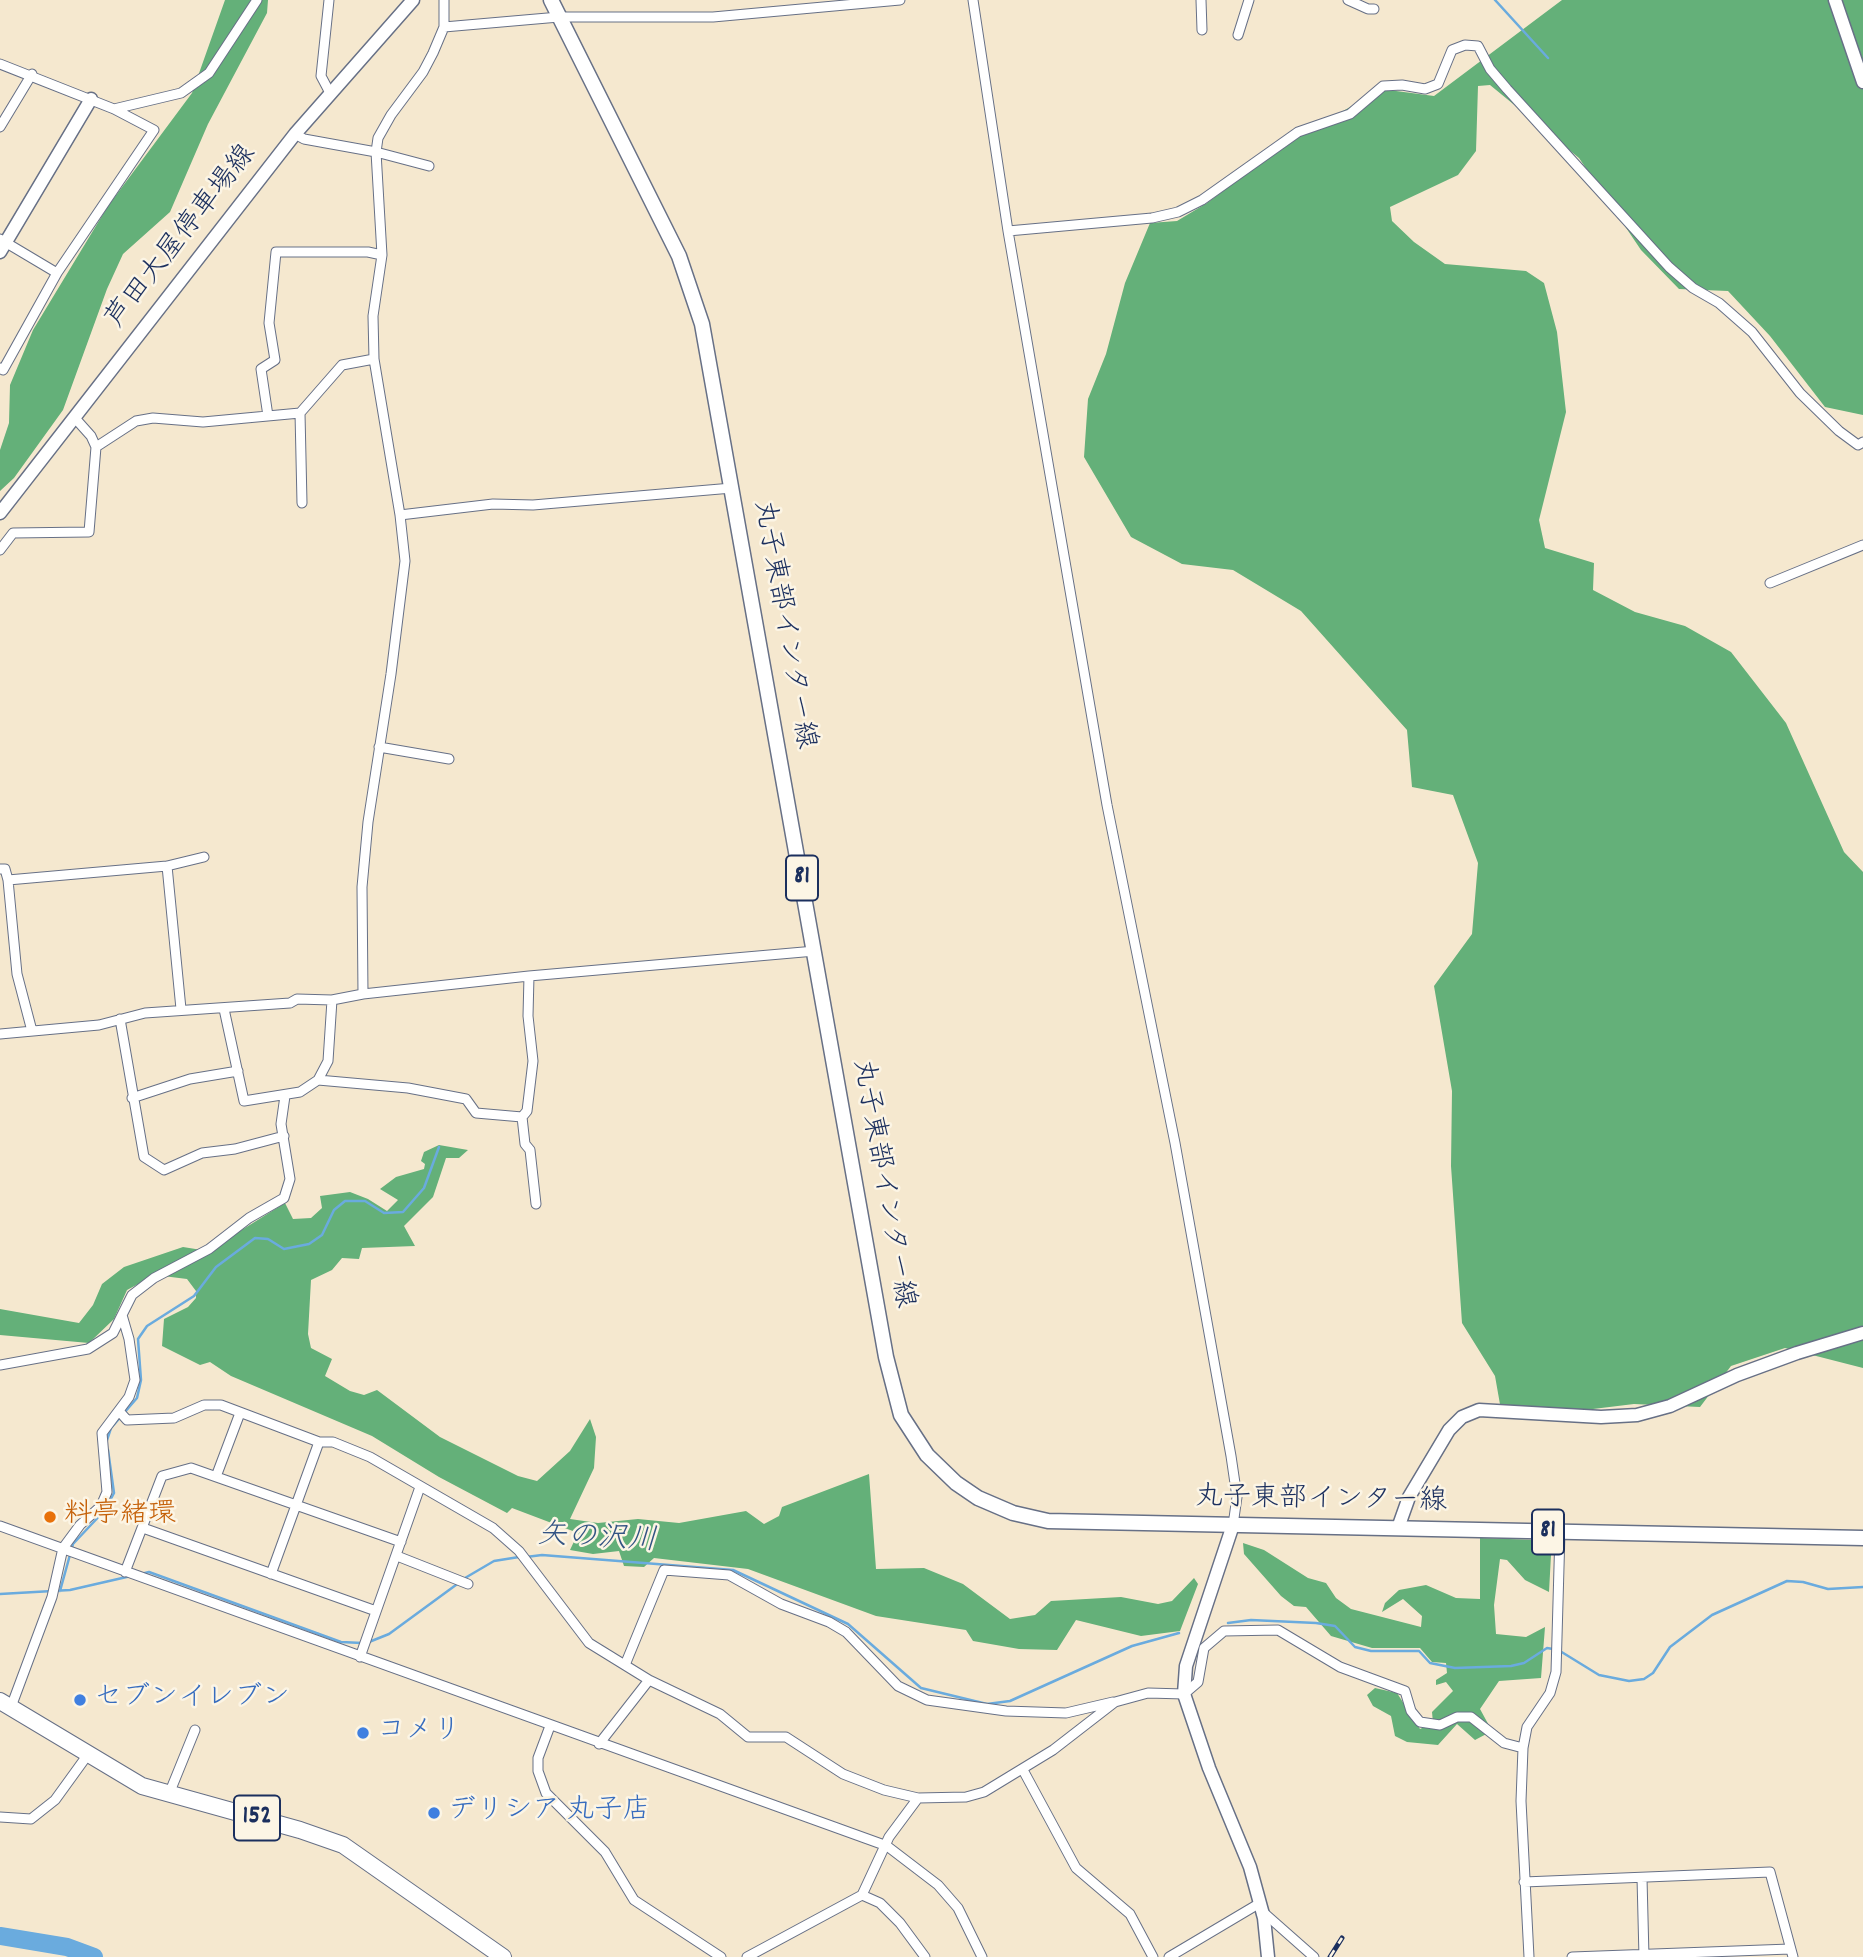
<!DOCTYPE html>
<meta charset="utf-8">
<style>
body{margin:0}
canvas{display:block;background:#f5e8cf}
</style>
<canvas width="1863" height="1957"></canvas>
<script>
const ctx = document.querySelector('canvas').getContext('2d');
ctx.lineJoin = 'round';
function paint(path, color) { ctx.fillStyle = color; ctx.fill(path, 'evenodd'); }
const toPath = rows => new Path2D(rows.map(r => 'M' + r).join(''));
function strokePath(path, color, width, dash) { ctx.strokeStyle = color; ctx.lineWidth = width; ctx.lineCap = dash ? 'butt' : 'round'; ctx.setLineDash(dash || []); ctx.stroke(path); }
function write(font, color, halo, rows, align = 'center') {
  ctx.font = font + ' Dekko,"Klee One",sans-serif'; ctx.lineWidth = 5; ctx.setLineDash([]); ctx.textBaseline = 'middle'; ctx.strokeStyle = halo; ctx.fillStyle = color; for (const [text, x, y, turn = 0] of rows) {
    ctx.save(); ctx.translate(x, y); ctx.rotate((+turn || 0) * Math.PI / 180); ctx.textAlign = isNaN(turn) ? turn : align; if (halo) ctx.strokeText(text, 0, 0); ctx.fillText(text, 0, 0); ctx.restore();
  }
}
const forest = toPath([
 [225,0,268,0,267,13,208,124,170,212,123,254,107,289,63,410,14,478,0,491,0,450,9,423,10,385,33,330,108,206,192,93],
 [1562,0,1863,0,1863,415,1825,407,1770,336,1728,291,1679,289,1641,250,1579,158,1490,85,1478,86,1476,151,1458,175,1390,207,1392,221,1414,242,1445,264,1526,271,1544,283,1557,332,1566,412,1539,520,1545,548,1594,563,1593,590,1635,612,1685,626,1731,652,1786,723,1844,852,1863,872,1863,1368,1785,1348,1731,1366,1700,1407,1634,1404,1593,1409,1501,1410,1495,1376,1462,1323,1451,1166,1452,1091,1434,986,1472,934,1478,863,1453,795,1412,787,1407,730,1301,611,1233,570,1182,564,1131,537,1084,457,1088,399,1106,354,1125,283,1150,223,1177,221,1207,203,1283,146,1381,89,1434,96],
 [439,1145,468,1150,459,1158,446,1158,433,1197,404,1226,415,1246,362,1248,359,1259,342,1258,332,1270,311,1280,308,1334,311,1348,332,1359,325,1376,350,1391,364,1395,377,1390,440,1437,518,1476,537,1481,570,1451,590,1419,596,1437,594,1468,570,1519,598,1523,638,1519,679,1523,746,1511,764,1524,779,1516,782,1507,869,1474,876,1569,924,1568,963,1584,1010,1619,1035,1615,1051,1601,1121,1597,1158,1604,1172,1601,1194,1578,1198,1584,1180,1631,1141,1636,1076,1620,1057,1650,1019,1649,973,1641,966,1630,876,1616,748,1569,654,1558,644,1567,624,1566,619,1551,593,1554,570,1550,578,1533,512,1508,507,1513,439,1477,372,1436,231,1376,210,1362,200,1365,162,1346,164,1319,188,1307,196,1298,196,1291,187,1279,155,1275,127,1290,114,1319,89,1343,0,1335,0,1309,79,1323,93,1305,102,1284,124,1267,183,1247,208,1251,285,1203,293,1219,311,1218,322,1208,320,1196,350,1192,368,1199,387,1211,398,1200,380,1189,396,1177,424,1169,425,1164,421,1161,424,1152],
 [1480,1538,1537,1540,1546,1545,1551,1555,1549,1592,1525,1580,1507,1560,1500,1559,1494,1605,1496,1634,1526,1637,1545,1627,1541,1678,1499,1681,1480,1709,1492,1731,1475,1740,1457,1724,1438,1745,1407,1742,1395,1736,1391,1716,1373,1706,1367,1695,1375,1688,1397,1693,1420,1729,1433,1723,1432,1712,1453,1691,1446,1682,1436,1685,1436,1680,1447,1673,1446,1663,1432,1662,1420,1648,1372,1648,1331,1636,1306,1607,1294,1606,1281,1596,1244,1554,1243,1543,1264,1550,1308,1578,1326,1583,1336,1598,1351,1609,1421,1627,1422,1616,1403,1599,1382,1612,1385,1603,1399,1590,1426,1585,1456,1598,1480,1599]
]);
const stream = toPath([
 [1495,0,1548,58],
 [107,1440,111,1428,137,1398,141,1380,138,1339,147,1326,194,1296,216,1267,255,1238,268,1239,284,1249,309,1244,322,1235,334,1210,345,1201,365,1201,384,1213,403,1212,424,1188,439,1147],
 [526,1557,542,1555,733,1570,848,1624,921,1688,987,1704,1010,1701,1132,1646,1179,1633],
 [141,1574,149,1572,341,1642,362,1643],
 [465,1578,494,1561,519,1557],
 [60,1591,73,1544,105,1510,114,1493,108,1450],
 [0,1594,70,1590,131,1576],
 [1228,1623,1251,1620,1316,1623,1335,1626,1355,1647,1371,1651,1419,1651,1430,1663,1455,1668,1511,1666,1524,1663,1547,1648,1553,1649],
 [369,1642,389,1634,460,1582],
 [1560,1651,1599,1675,1629,1681,1644,1679,1653,1673,1670,1647,1712,1615,1787,1581,1803,1582,1828,1589,1863,1587]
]);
const river = toPath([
 [0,1936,67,1947,94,1957]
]);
const street = toPath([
 [329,0,321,76,330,93],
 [973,0,1008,231,1107,805,1175,1143,1231,1456,1237,1497,1233,1525],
 [1201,0,1202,30],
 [1348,0,1368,9,1374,9],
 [444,27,559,17,713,17,900,0],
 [1238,35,1249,0],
 [0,64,114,109,154,130,57,273,0,239],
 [114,109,181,93,209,73,257,0],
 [0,127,32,74],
 [295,134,304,139,376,152,429,166],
 [1008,231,1152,218,1178,212,1202,200,1298,132,1350,114,1383,86,1402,85,1425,89,1438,84,1452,50,1465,45,1478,46,1490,69,1507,89,1669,267,1693,288,1719,303,1752,332,1800,393,1839,431,1858,445,1863,442],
 [0,368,3,370,57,273],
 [300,413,342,365,374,359],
 [268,416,261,369,275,360,269,323,276,252,368,252,382,255],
 [96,447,136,421,153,418,203,422,300,413,302,503],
 [400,515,493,504,533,505,732,488],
 [0,550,13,533,89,532,96,447,91,436,74,417],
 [1770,583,1863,545],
 [379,747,449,759],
 [167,866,181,1009],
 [0,869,5,869,8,880,17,974,32,1031],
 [8,880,167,866,204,857],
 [529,976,528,1016,533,1061,527,1111,522,1117,525,1144,530,1150,536,1204],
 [363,994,362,887,368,822,391,674,405,561,400,515,374,359,373,316,382,255,376,152,378,138,391,115,423,72,433,53,444,27,444,0],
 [224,1009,244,1101,300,1092,318,1080,328,1061,332,1000],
 [120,1019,144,1157,164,1170,202,1153,235,1149,284,1136],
 [0,1034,99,1025,145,1013,290,1003,297,999,332,1000,363,994,529,976,815,951],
 [318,1080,408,1088,466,1099,476,1113,522,1117],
 [132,1098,190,1079,238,1071],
 [0,1365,88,1349,113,1333,132,1295,154,1278,209,1249,249,1218,284,1198,290,1179,281,1124,285,1096],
 [119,1411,127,1420,174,1418,204,1405,221,1405,319,1442,333,1442,370,1457,493,1528,519,1551,589,1643,649,1680,720,1714,748,1737,786,1737,843,1774,884,1790,918,1798,966,1797,984,1792,1053,1750,1115,1702,1148,1693,1184,1694,1198,1682,1204,1648,1224,1631,1278,1630,1340,1667,1405,1691,1411,1711,1420,1722,1440,1725,1457,1717,1471,1717,1504,1743,1523,1748,1521,1801,1529,1957],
 [217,1474,240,1413],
 [0,1526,887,1846,938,1885,958,1908,982,1957],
 [143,1528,376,1611],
 [397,1556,468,1584],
 [125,1572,162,1476,191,1468,401,1542],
 [271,1574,319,1442],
 [360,1657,420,1487],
 [625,1665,664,1570,729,1575,781,1604,829,1622,846,1632,898,1686,927,1700,1006,1711,1066,1713,1113,1702],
 [11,1707,52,1597,63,1548,80,1525,101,1506,107,1492,102,1433,129,1397,135,1380,129,1339,122,1315],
 [550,1726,538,1758,538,1771,546,1793,605,1852,634,1900,721,1957],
 [599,1744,649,1680],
 [1523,1748,1527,1727,1550,1693,1556,1672,1560,1532],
 [1023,1770,1076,1868,1130,1914,1153,1957],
 [169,1794,195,1730],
 [0,1817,31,1819,55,1800,89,1753],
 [1642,1878,1644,1957],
 [1524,1882,1770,1872,1793,1957],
 [862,1895,880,1903,900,1923,925,1957],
 [1263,1912,1314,1957],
 [747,1957,862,1895,889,1837,918,1798],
 [1169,1957,1260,1903],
 [1572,1957,1790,1949]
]);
const secondary = toPath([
 [1835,0,1863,82],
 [0,252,91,99],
 [0,513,295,134,413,0],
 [1233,1525,1186,1666,1184,1694,1209,1768,1250,1867,1264,1918,1268,1957],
 [1398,1528,1409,1497,1449,1430,1462,1417,1479,1410,1601,1417,1637,1415,1670,1406,1737,1375,1797,1353,1863,1333]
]);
const primary = toPath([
 [551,0,679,256,702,324,886,1357,901,1415,927,1455,956,1483,978,1498,1013,1513,1048,1521,1863,1538]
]);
const highway = toPath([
 [0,1701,142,1786,300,1830,343,1845,503,1957]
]);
const rail = toPath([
 [1330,1957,1342,1938]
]);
const markers = [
 [50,1517,7,"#e8710a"],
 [80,1700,7,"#3f7fe0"],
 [363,1733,7,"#3f7fe0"],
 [434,1813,7,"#3f7fe0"]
];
const shields = [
 [802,878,32],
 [1548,1532,32],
 [257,1818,46]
];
const shieldNames = [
 ["81",802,878],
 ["81",1548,1532],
 ["152",257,1818]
];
const streetNames = [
 ["芦田大屋停車場線",183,238,-52],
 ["丸子東部インター線",782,625,80],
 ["丸子東部インター線",881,1184,80],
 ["丸子東部インター線",1321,1502,1]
];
const foodNames = [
 ["料亭緒環",64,1517]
];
const shopNames = [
 ["セブンイレブン",94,1700],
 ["コメリ",377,1733],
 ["デリシア 丸子店",448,1813]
];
const waterNames = [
 ["矢の沢川",597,1541,3]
];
paint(forest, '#64b079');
strokePath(stream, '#6aabde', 2.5);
strokePath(river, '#6aabde', 18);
strokePath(street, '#677086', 11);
strokePath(secondary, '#677086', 15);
strokePath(primary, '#677086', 17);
strokePath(highway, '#677086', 18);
strokePath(street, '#fff', 9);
strokePath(secondary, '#fff', 12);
strokePath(primary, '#fff', 14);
strokePath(highway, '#fff', 16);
strokePath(rail, '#1b2f5e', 5);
strokePath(rail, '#fcf5e5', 2.5, [8]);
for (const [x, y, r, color] of markers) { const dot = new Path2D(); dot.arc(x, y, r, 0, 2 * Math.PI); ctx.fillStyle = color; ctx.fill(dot); strokePath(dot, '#fcf5e5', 2.5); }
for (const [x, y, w] of shields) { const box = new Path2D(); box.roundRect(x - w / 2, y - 22.5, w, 45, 5); ctx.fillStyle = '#fcf5e5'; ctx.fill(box); strokePath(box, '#1b2f5e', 2); }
write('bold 26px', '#1b2f5e', null, shieldNames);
write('28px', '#1b2f5e', '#fcf5e5', streetNames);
write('28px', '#c56008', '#fcf5e5', foodNames, 'left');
write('28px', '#366cbe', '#fcf5e5', shopNames, 'left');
write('italic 30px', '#335484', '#fcf5e5', waterNames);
</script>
